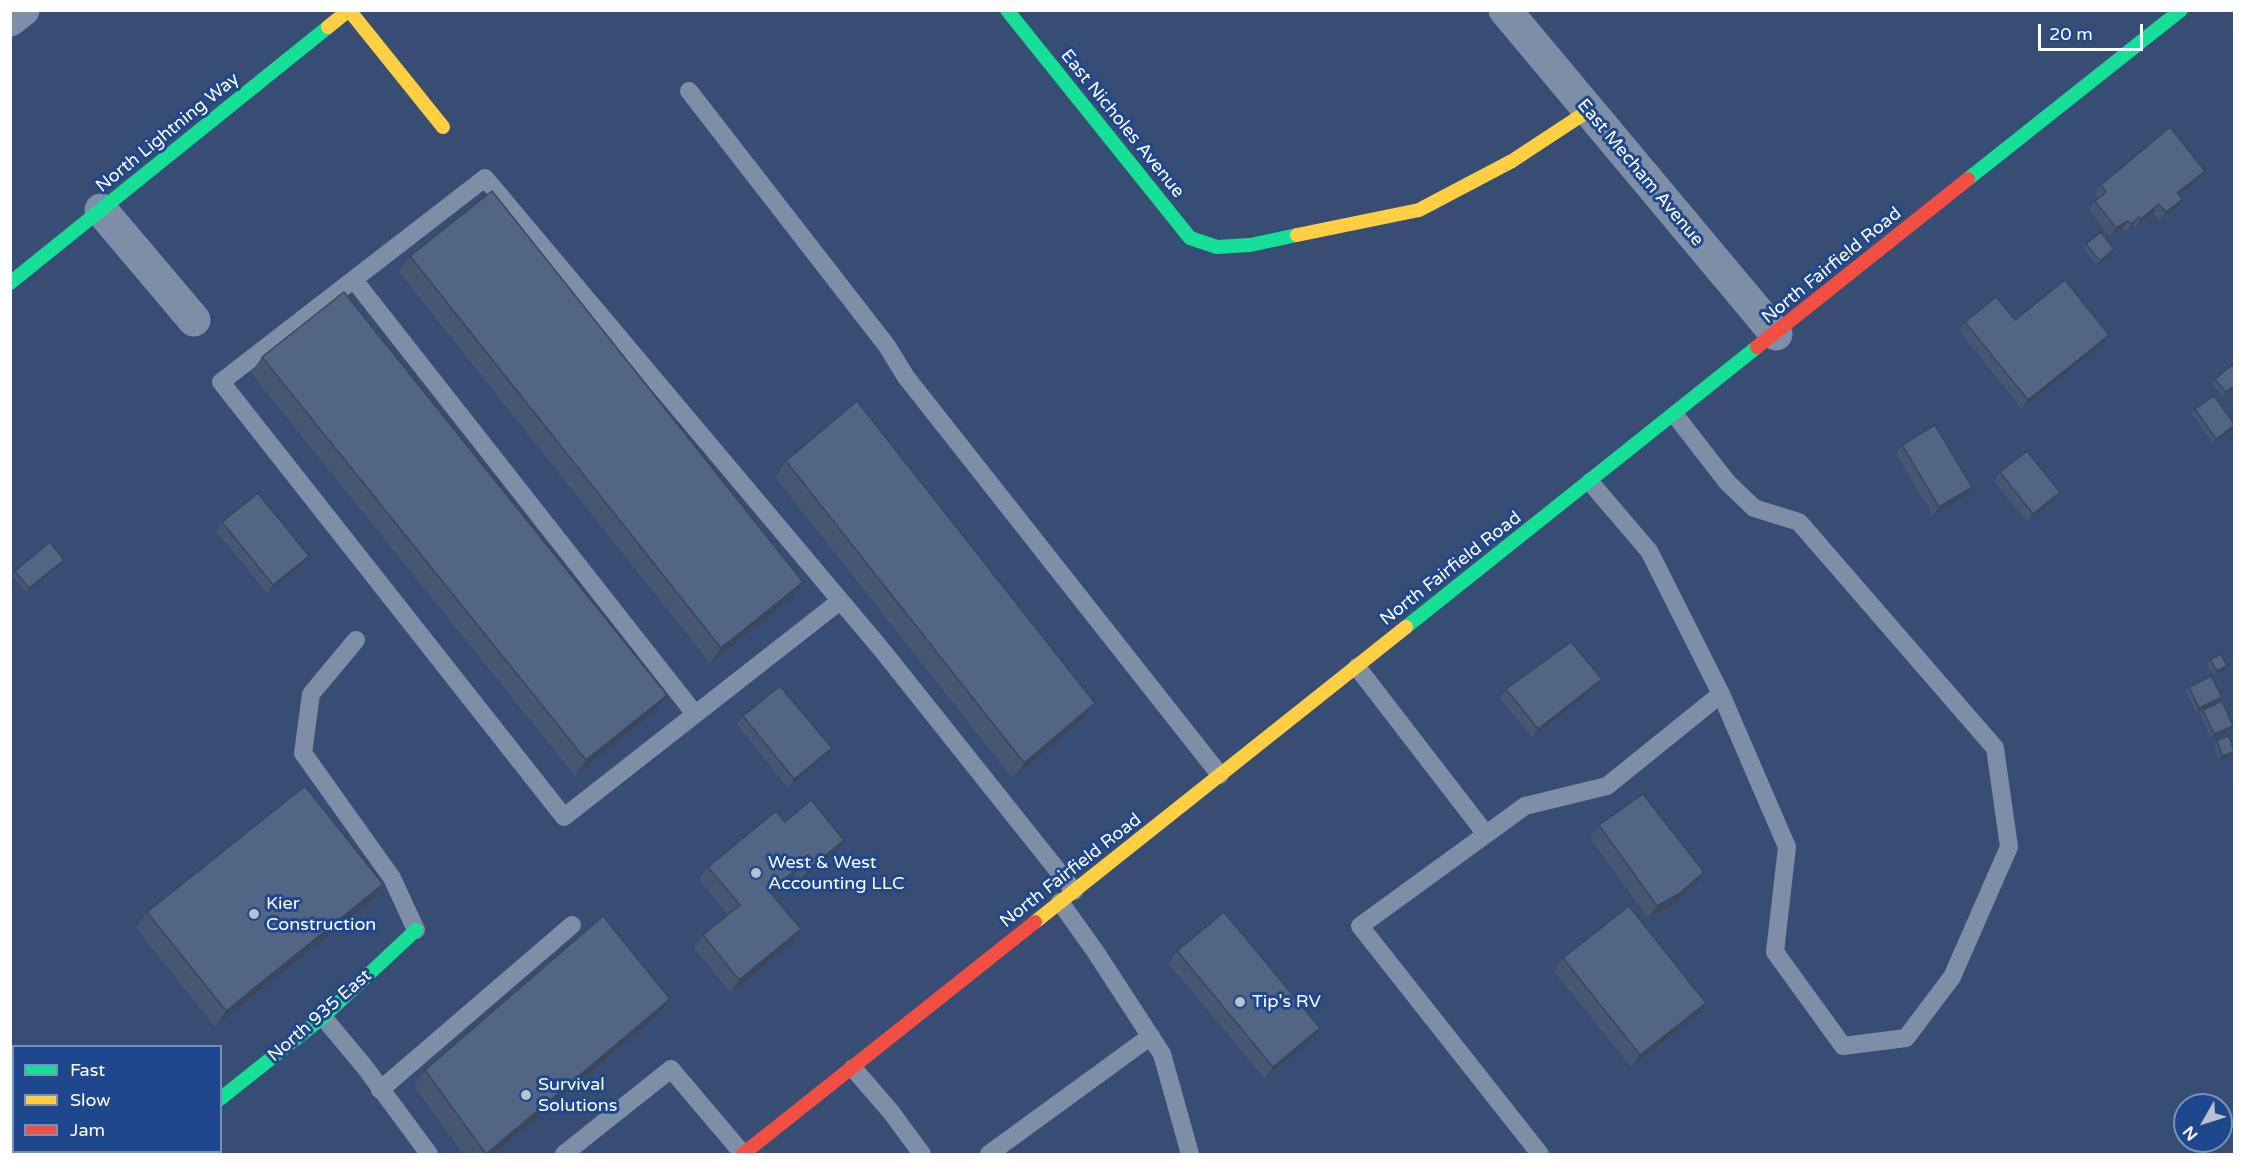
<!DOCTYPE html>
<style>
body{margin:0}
#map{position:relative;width:2245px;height:1165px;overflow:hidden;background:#374d74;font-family:"Varela Round",sans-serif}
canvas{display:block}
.frame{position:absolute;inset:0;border:12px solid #fff;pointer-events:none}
.legend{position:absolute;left:12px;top:1045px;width:210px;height:108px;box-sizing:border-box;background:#1e478d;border:2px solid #7891bb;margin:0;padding:8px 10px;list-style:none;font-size:18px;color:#fff}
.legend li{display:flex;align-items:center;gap:12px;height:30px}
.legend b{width:30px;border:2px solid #7891bb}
.north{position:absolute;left:2173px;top:1093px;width:60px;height:60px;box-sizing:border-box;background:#1e478d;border:2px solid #7891bb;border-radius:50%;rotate:231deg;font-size:16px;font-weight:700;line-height:24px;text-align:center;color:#fff}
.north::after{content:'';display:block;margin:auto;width:21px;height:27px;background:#b9c1ce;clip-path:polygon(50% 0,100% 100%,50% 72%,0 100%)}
.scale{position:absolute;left:2038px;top:24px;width:105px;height:27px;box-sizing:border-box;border:3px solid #fff;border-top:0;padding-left:8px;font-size:18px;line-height:21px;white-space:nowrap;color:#fff;-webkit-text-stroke:4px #1e478d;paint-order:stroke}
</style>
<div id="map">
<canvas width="2245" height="1165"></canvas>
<div class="frame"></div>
<ul class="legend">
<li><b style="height:8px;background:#16e098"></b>Fast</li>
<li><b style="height:8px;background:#ffcf43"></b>Slow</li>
<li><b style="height:8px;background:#f24e42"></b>Jam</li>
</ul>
<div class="north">N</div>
<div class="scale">20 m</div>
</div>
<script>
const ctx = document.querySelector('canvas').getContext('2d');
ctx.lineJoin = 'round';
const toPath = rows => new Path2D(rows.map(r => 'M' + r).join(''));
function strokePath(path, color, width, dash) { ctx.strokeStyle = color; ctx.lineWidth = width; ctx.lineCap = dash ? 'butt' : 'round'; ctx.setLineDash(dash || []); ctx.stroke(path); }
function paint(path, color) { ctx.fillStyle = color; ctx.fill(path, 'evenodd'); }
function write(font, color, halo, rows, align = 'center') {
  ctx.font = font + ' "Varela Round",sans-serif'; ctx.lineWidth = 6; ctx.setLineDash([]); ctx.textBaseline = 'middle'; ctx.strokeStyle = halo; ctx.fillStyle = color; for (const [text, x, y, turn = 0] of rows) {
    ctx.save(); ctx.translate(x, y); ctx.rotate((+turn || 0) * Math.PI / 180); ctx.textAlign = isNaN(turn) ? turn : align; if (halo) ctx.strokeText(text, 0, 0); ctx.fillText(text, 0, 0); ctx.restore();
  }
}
const lane = toPath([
 [689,91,887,346,906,377,1220,775],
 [354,280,695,714],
 [1590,482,1649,551,1721,694,1787,847,1775,952,1843,1046,1906,1038,1952,977,2009,847,1995,748,1799,522,1754,508,1727,482,1675,415],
 [840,601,564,817,221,382,485,178,882,650,1074,891],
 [356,640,311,694,303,753,392,878,416,930],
 [1357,667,1485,833],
 [1060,902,1095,951,1162,1054,1190,1154],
 [323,1017,364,1066,429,1154],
 [853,1068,891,1112,922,1154],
 [380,1090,572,925],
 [564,1154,671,1069,743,1154],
 [989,1154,1151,1036],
 [1540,1154,1360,926,1525,806,1607,786,1721,694]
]);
const street = toPath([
 [1505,10,1776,334],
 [10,20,23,10],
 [101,210,194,320],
 [152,1154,156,1152]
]);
const fast = toPath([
 [1007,10,1190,238,1217,247,1250,245,1297,235],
 [1968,179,2181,10],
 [10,283,328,27],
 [1406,627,1757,347],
 [220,1099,323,1017,416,930]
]);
const slow = toPath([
 [328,27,349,10,443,127],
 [1297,235,1419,210,1512,161,1588,111],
 [1035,922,1406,627]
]);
const jam = toPath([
 [1757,347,1968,179],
 [743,1154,1035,922]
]);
const wall = toPath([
 [2205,171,2199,180,2179,195,2177,208,2160,220,2153,213,2135,228,2133,225,2126,232,2122,229,2110,237,2089,210,2095,201,2098,198,2095,194,2101,185],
 [2086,244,2114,249,2111,254,2097,265,2083,248],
 [410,256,792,598,710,663,399,272],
 [2015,320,2103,343,2022,409,1959,331,1965,322],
 [262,357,656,711,575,776,251,373],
 [2235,368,2235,387,2223,397,2212,383,2215,379],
 [2195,409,2235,427,2232,430,2213,444,2192,414],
 [1902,445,1966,496,1933,516,1896,454],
 [786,461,1084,718,1013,779,775,477],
 [2000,472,2060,492,2054,501,2027,522,1994,481],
 [222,522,303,564,267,593,216,531],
 [61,564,26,593,12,575,15,571],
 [2210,660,2227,666,2224,670,2214,676,2207,664],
 [1602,679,1596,687,1532,738,1500,698,1506,689],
 [2189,687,2222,697,2219,701,2196,712,2186,691],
 [2203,710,2230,730,2211,739,2200,714],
 [743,716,826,756,788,788,737,725],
 [2217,740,2231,757,2219,760,2214,745],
 [785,822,836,852,798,883,793,877,772,894,793,942,731,993,694,948,703,935,728,915,699,879,708,867],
 [1599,825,1695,885,1672,906,1648,918,1590,838],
 [383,884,372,900,215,1027,136,928,147,912],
 [1177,951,1320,1028,1311,1040,1265,1079,1168,963],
 [1563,958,1706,1003,1698,1015,1631,1067,1554,971],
 [670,999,659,1014,493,1155,464,1155,414,1086,425,1070]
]);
const shadedWall = toPath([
 [2205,171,2199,180,2171,201,2177,193],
 [2183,199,2177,208,2160,220,2166,212],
 [2159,204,2153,213,2135,228,2141,219],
 [2139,217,2133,225,2126,232,2132,224],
 [2128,221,2122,229,2110,237,2116,228],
 [2114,249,2111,254,2097,265,2100,261],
 [2109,335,2103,343,2022,409,2028,400],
 [2235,386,2235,387,2223,397,2226,392],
 [2235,426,2232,430,2213,444,2216,439],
 [1972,487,1966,496,1933,516,1939,507],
 [2060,492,2054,501,2027,522,2033,514],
 [309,556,303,564,267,593,273,585],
 [64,560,61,564,26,593,29,588],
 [803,582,792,598,710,663,721,648],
 [2227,666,2224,670,2214,676,2217,671],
 [1602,679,1596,687,1532,738,1538,729],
 [667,695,656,711,575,776,586,760],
 [2222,697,2219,701,2196,712,2199,708],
 [1095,703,1084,718,1013,779,1024,763],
 [2233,726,2230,730,2211,739,2214,734],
 [832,748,826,756,788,788,794,779],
 [2234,752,2231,757,2219,760,2222,756],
 [844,840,836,852,798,883,807,871],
 [802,865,793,877,761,903,769,891],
 [1704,872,1695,885,1672,906,1648,918,1657,906],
 [383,884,372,900,215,1027,226,1011],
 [801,929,793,942,731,993,739,980],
 [670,999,659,1014,493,1155,486,1155],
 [1706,1003,1698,1015,1631,1067,1640,1055],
 [1320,1028,1311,1040,1265,1079,1273,1067]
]);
const building = toPath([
 [2170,127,2205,171,2177,193,2183,199,2166,212,2159,204,2141,219,2139,217,2132,224,2128,221,2116,228,2095,201,2106,192,2101,185,2170,127],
 [492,191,803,582,721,648,410,256,492,191],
 [2101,232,2114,249,2100,261,2086,244,2101,232],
 [2065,280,2109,335,2028,400,1965,322,1996,297,2015,320,2065,280],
 [344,292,667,695,586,760,262,357,344,292],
 [2232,365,2235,368,2235,386,2226,392,2215,379,2232,365],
 [2214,396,2235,425,2216,439,2195,409,2214,396],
 [857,401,1095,703,1024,763,786,461,857,401],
 [1935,425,1972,487,1939,507,1902,445,1935,425],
 [2027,451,2060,492,2033,514,2000,472,2027,451],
 [258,493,309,556,273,585,222,522,258,493],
 [50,542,64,560,29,588,15,571,50,542],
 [1571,642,1602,679,1538,729,1506,689,1571,642],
 [2221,654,2227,666,2217,671,2210,660,2221,654],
 [2211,676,2222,697,2199,708,2189,687,2211,676],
 [780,686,832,748,794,779,743,716,780,686],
 [2222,701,2233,726,2214,734,2203,710,2222,701],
 [2229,736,2234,752,2222,756,2217,740,2229,736],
 [305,786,383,884,226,1011,147,912,305,786],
 [1643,794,1704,872,1680,893,1657,906,1599,825,1643,794],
 [811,800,844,840,807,871,802,865,769,891,801,929,739,980,703,935,740,905,708,867,776,811,785,822,811,800],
 [1629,906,1706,1003,1640,1055,1563,958,1629,906],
 [1224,912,1320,1028,1273,1067,1177,951,1224,912],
 [603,916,670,999,486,1154,425,1070,603,916]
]);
const markers = [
 [756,873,6,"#b9c1ce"],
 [254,914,6,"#b9c1ce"],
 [1240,1002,6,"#b9c1ce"],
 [526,1095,6,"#b9c1ce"]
];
const streetNames = [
 ["East Nicholes Avenue",1122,124,51],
 ["North Lightning Way",168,133,-39],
 ["East Mecham Avenue",1640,173,50],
 ["North Fairfield Road",1832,266,-39],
 ["North Fairfield Road",1451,569,-38],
 ["North Fairfield Road",1071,871,-38],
 ["North 935 East",320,1016,-41]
];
const poiNames = [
 ["West & West",768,863],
 ["Accounting LLC",768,884],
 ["Kier",266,904],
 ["Construction",266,925],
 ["Tip's RV",1252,1002],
 ["Survival",538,1085],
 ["Solutions",538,1106]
];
strokePath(lane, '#7e8ea7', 18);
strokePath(street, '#7e8ea7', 33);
strokePath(fast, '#16e098', 14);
strokePath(slow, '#ffcf43', 14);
strokePath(jam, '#f24e42', 14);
paint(wall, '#475772');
paint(shadedWall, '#3a475c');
paint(building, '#536584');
strokePath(building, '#3a475c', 1.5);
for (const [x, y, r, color] of markers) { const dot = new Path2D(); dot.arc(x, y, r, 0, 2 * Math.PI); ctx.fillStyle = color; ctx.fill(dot); strokePath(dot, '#1e478d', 2); }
write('18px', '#fff', '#1e478d', streetNames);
write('18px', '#fff', '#1e478d', poiNames, 'left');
</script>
